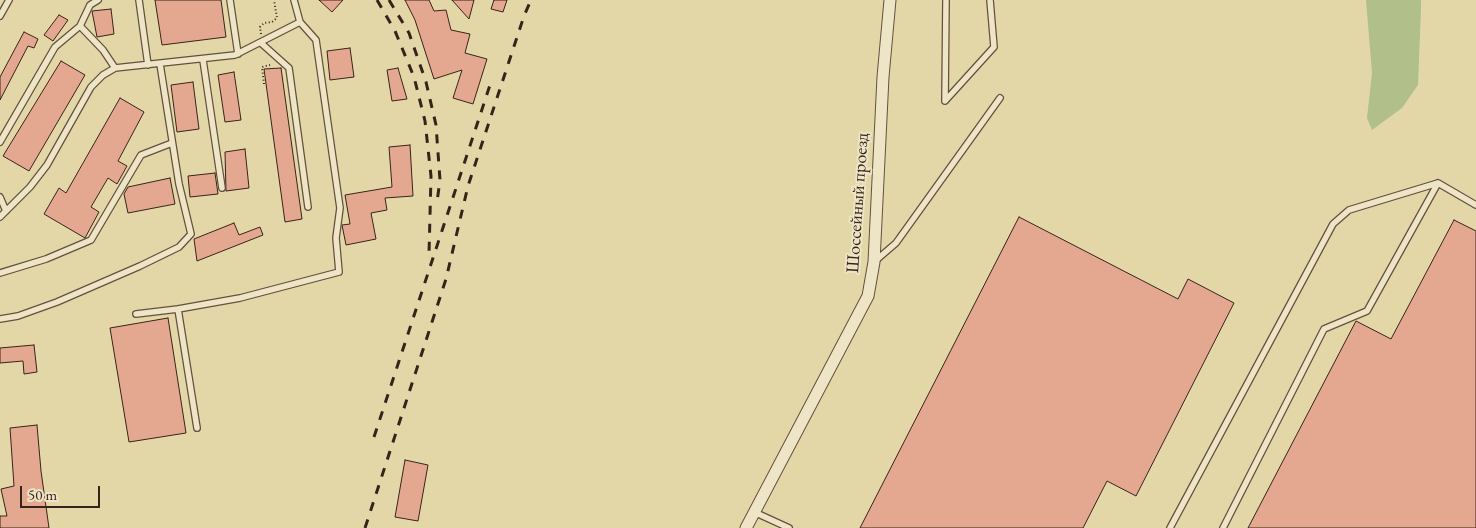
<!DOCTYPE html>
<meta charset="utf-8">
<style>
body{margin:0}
#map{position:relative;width:1476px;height:528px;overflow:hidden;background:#e3d7a8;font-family:"EB Garamond",serif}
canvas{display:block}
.scale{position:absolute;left:20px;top:486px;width:80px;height:22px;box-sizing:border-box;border:2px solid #38231a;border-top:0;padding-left:6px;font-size:15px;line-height:18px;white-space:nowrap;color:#38231a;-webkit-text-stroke:4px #ede5c6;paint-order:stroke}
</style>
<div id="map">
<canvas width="1476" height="528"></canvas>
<div class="scale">50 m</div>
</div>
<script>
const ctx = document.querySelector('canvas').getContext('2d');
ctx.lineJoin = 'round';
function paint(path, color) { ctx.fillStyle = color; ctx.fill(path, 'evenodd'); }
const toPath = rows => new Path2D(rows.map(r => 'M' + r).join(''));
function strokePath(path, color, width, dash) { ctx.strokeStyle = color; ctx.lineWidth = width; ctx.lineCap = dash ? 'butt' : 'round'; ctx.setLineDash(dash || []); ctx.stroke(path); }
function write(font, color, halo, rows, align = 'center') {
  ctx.font = font + ' "EB Garamond",serif'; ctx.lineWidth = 4; ctx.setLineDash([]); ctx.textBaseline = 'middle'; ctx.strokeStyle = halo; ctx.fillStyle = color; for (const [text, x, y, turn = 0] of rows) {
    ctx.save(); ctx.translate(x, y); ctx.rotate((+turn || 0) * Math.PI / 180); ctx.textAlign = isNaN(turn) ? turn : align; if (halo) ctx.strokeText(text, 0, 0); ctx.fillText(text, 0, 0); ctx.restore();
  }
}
const green = toPath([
 [1366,0,1421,0,1421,9,1418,85,1402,108,1372,130,1367,118,1372,73]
]);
const building = toPath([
 [155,0,221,0,226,37,162,45,155,0],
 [319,0,343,0,332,12,319,0],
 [405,0,429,0,434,11,446,10,451,30,470,34,465,53,487,59,473,104,453,98,462,70,434,79,415,20,405,0],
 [452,0,474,0,469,19,452,0],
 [494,0,507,0,503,12,491,9,494,0],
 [111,9,114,34,97,37,92,11,111,9],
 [59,15,68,20,53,41,44,35,59,15],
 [24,32,38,39,34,48,28,46,0,100,0,77,24,32],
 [350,48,354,77,330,80,327,51,350,48],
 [61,61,85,75,29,171,3,156,61,61],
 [281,68,302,219,285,222,264,69,281,68],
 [398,68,407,99,392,101,387,70,398,68],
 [234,72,241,120,225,122,218,75,234,72],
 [193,82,199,129,177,132,171,85,193,82],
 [120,98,144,112,118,161,127,166,117,184,108,178,91,207,99,212,85,238,44,214,59,188,66,193,120,98],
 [410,145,413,196,385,198,387,210,371,213,376,239,346,245,342,225,350,224,345,195,392,187,389,147,410,145],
 [245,149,249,188,226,191,225,152,245,149],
 [215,173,218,194,190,197,188,176,215,173],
 [170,178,175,204,128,213,124,194,128,187,170,178],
 [1019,217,1178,299,1188,279,1234,303,1136,496,1107,481,1083,528,860,528,1019,217],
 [1454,220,1476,231,1476,528,1248,528,1356,321,1391,339,1454,220],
 [234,223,239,235,260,227,263,235,197,261,194,239,234,223],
 [168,318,186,433,129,442,110,328,168,318],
 [34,345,37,372,24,374,23,361,0,363,0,348,34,345],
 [37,425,41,471,49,528,0,528,0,516,7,516,1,489,14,486,10,428,37,425],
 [405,460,428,465,418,521,395,517,405,460]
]);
const path = toPath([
 [261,34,260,27,264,23,272,22,277,18,274,0],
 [264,84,262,67,270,65]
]);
const service = toPath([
 [139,0,148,65],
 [230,0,238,54],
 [946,0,945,101,994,47,990,0],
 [0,16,9,0],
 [80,26,103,50,115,68],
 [261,43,289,68,308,207],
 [203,60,222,188],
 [0,142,55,47,80,26,90,5,98,0],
 [0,197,6,211],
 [0,217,30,187,47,165,91,87,103,75,115,68,235,55,300,22,294,0],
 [874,262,896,243,1000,98],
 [0,273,46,259,91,240,141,155,172,143],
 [136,314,178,309],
 [0,319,18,316,57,302,140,266,179,247,191,234,179,184,160,64],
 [197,428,178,309,240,298,339,272,336,238,340,208,316,40,300,22],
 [754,512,789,528],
 [1170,528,1333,224,1349,210,1438,183,1476,205],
 [1223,528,1324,329,1367,311,1438,183]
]);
const minor = toPath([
 [746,528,868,296,874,262,883,77,890,0]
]);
const rail = toPath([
 [377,0,395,31,414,77,425,121,431,176,429,254],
 [389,0,409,33,426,82,436,125,440,180,437,202],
 [374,437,492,79],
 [365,528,446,279,468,186,524,16,531,0]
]);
const streetNames = [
 ["Шоссейный проезд",858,203,-86]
];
paint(green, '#b1bf8a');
paint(building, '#e4a890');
strokePath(building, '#38231a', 1);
strokePath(service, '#63503e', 8);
strokePath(minor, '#63503e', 13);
strokePath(path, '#38231a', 2, [1, 2.5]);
strokePath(service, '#ede5c6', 5.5);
strokePath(minor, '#ede5c6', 11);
strokePath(rail, '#38231a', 3, [9, 9]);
write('18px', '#38231a', '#ede5c6', streetNames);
</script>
